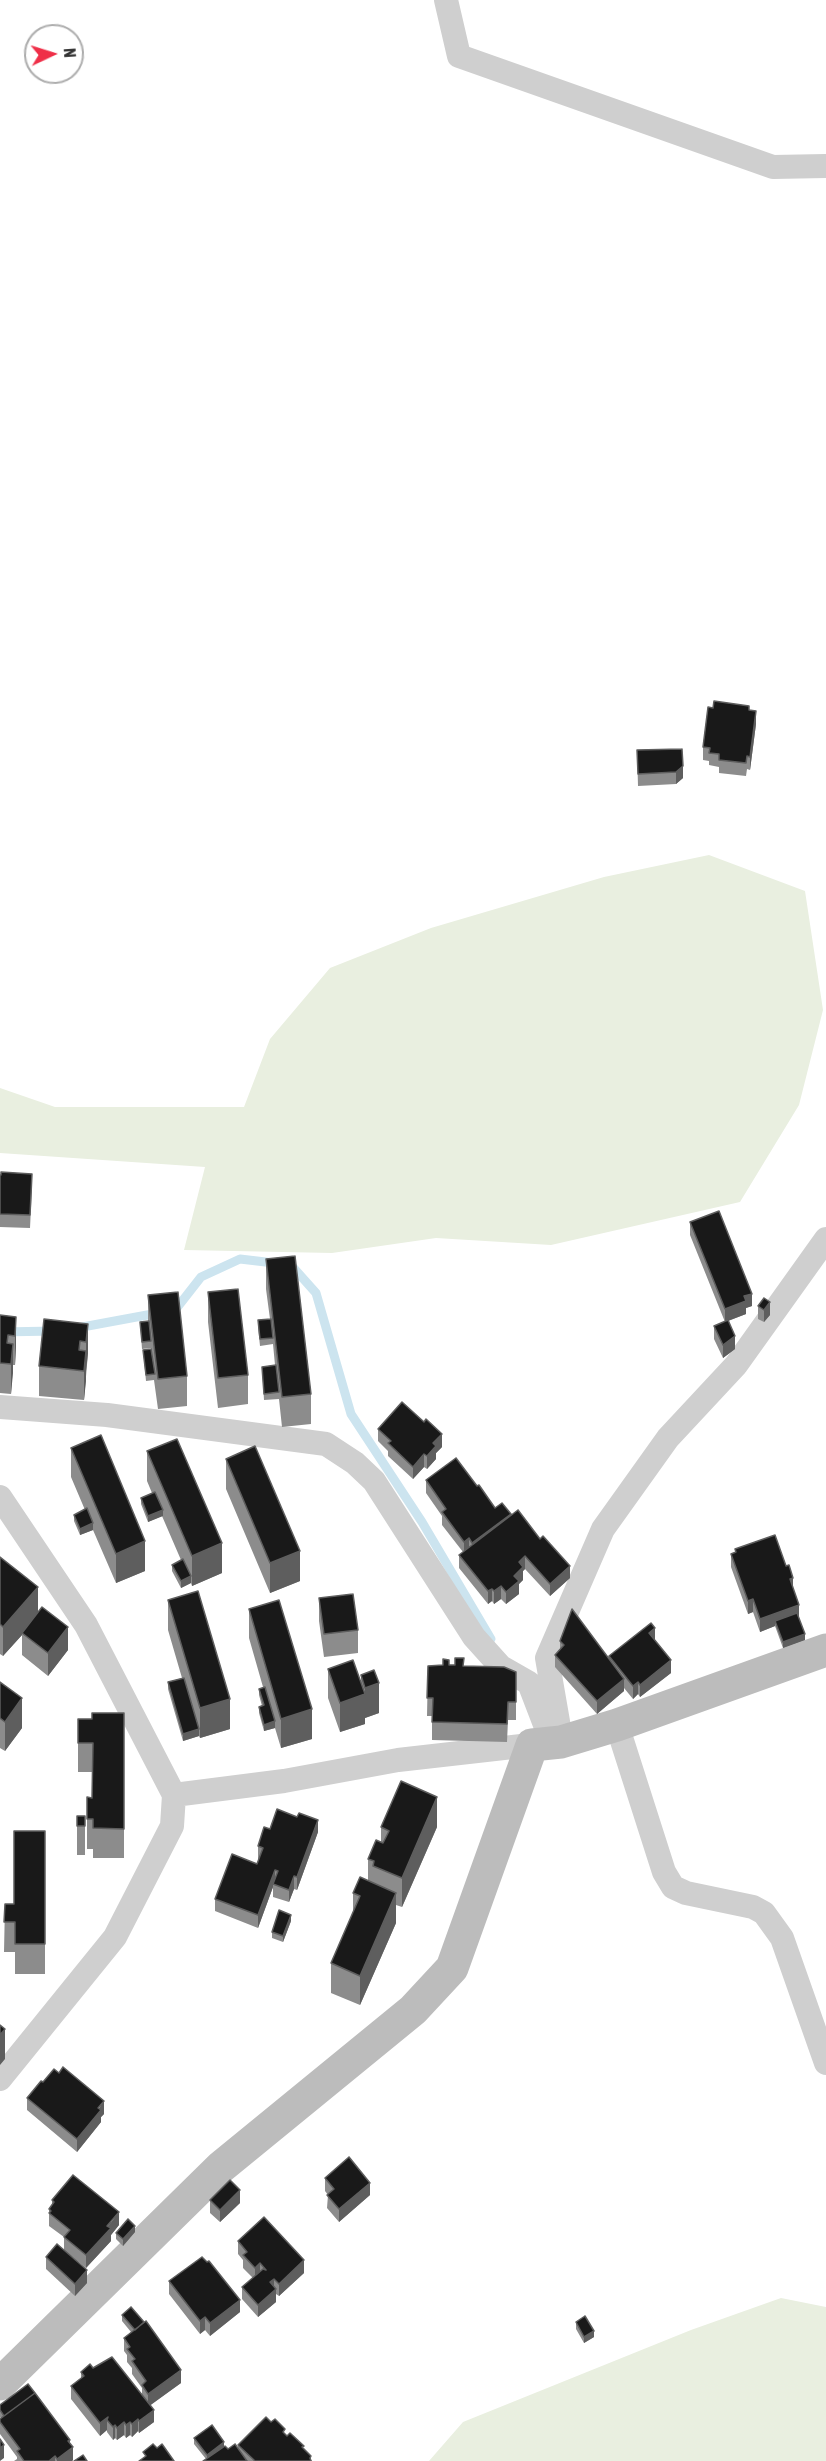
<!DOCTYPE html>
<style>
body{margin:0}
#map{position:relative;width:826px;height:2461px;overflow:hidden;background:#fff;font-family:"Asap Condensed",sans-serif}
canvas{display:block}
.north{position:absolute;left:24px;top:24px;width:60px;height:60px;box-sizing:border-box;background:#fff;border:2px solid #adadad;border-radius:50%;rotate:86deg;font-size:16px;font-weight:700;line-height:24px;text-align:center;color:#323232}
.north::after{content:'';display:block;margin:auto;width:21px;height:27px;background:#ef2f48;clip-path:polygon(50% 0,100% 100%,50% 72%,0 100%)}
</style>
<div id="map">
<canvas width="826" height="2461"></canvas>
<div class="north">N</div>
</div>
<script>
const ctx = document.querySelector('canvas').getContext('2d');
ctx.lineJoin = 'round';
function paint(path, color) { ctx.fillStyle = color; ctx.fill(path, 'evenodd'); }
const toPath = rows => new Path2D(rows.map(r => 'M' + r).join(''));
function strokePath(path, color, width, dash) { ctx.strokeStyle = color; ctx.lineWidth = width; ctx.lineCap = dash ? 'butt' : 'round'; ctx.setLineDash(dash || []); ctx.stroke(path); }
const green = toPath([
 [709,855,805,891,823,1010,799,1105,740,1202,551,1245,436,1238,332,1253,184,1250,205,1167,0,1153,0,1088,55,1107,244,1107,270,1039,330,968,431,928,604,877],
 [781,2298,826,2307,826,2461,429,2461,463,2422,691,2330]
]);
const stream = toPath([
 [172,1310,176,1309,201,1277,240,1259,291,1265,316,1293,351,1414,422,1522,491,1639],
 [77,1328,158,1313],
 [0,1332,55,1331]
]);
const street = toPath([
 [446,0,459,56,773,167,826,166],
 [0,1407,107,1415,326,1444,355,1463,374,1481,474,1637,501,1667,529,1683,552,1743],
 [0,1497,86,1625,174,1795,172,1826,115,1937,0,2079],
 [617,1725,664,1872,673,1887,686,1893,753,1907,764,1913,782,1938,826,2063],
 [560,1733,547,1658,603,1529,668,1438,736,1365,826,1239],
 [174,1795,284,1781,398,1760,539,1744]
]);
const secondary = toPath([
 [0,2384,221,2167,413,2010,452,1968,532,1745,561,1742,617,1725,826,1650]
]);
const wall = toPath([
 [713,708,749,710,756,724,750,770,747,769,746,776,719,773,719,767,709,765,709,761,703,760,703,747],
 [682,749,683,778,676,784,638,786,637,750],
 [0,1175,32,1187,30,1228,0,1227],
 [690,1222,752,1306,746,1308,746,1314,728,1321,735,1349,723,1358,714,1339,714,1326,725,1322,690,1235],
 [266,1259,311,1394,311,1424,282,1427,279,1399,264,1400,262,1367,275,1365,273,1344,260,1346,258,1327,258,1320,270,1319,266,1289],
 [208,1292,248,1375,248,1404,218,1408,208,1322],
 [148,1295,187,1376,187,1406,158,1409,154,1380,146,1381,143,1350,151,1349,151,1348,142,1349,140,1322,148,1321],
 [764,1298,770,1315,764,1322,758,1319,758,1306],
 [0,1315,16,1317,16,1346,15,1365,13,1365,11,1394,0,1393],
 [88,1324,88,1353,84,1400,39,1396,39,1366],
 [378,1429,442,1447,436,1453,436,1459,427,1469,424,1467,413,1479,388,1456,388,1451,378,1441],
 [71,1448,145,1571,116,1583,93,1530,80,1535,74,1521,74,1515,85,1510,71,1477],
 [147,1451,222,1573,192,1586,191,1583,181,1588,172,1571,172,1565,181,1560,162,1516,148,1522,141,1504,141,1498,152,1493,147,1481],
 [226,1459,300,1581,270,1593,226,1489],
 [426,1480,477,1486,495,1508,511,1516,570,1578,550,1596,525,1569,523,1571,523,1580,519,1584,519,1594,506,1604,501,1599,494,1604,492,1601,488,1604,459,1568,459,1555,463,1552,442,1525,442,1516,426,1493],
 [735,1549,793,1588,799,1618,805,1640,783,1648,775,1626,760,1632,753,1612,748,1614,731,1567,731,1554,735,1553],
 [0,1557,38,1612,68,1650,48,1676,22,1655,22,1635,3,1656,0,1654],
 [319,1598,358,1630,358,1653,324,1657,319,1621],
 [168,1600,230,1729,200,1738,199,1736,183,1741,168,1689,168,1682,182,1678,168,1630],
 [249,1609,312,1739,281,1748,275,1728,264,1731,259,1713,259,1707,262,1706,259,1695,259,1689,263,1687,249,1638],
 [560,1641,609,1659,609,1656,655,1641,671,1673,640,1697,638,1694,633,1699,624,1688,624,1691,597,1714,555,1667,555,1655,560,1649],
 [443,1665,464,1666,516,1672,516,1720,508,1720,507,1742,432,1740,432,1716,427,1716,428,1666],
 [328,1669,361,1682,361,1675,379,1713,365,1718,365,1724,340,1732,328,1698],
 [0,1682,22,1728,5,1751,0,1748],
 [124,1713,124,1858,93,1858,93,1849,87,1849,87,1797,92,1798,92,1772,78,1772,78,1719,92,1719],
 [77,1816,85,1816,85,1855,77,1855],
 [381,1827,437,1827,402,1907,396,1905,396,1923,360,2005,331,1993,331,1963,353,1914,353,1893,368,1881,368,1859,381,1842],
 [270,1829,318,1832,297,1890,294,1889,289,1902,273,1897,273,1887,258,1928,215,1911,215,1899,257,1864,259,1859,258,1859,258,1846],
 [45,1831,45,1974,15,1974,15,1952,4,1952,5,1904,14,1904],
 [291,1921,283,1942,272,1938,272,1932],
 [43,2082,104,2114,101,2117,101,2122,77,2152,27,2110,27,2098],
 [325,2178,370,2195,339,2222,327,2208,328,2195,325,2191],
 [52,2200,119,2225,111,2235,111,2241,86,2268,70,2255,87,2283,75,2296,46,2269,46,2257,64,2250,64,2237,49,2226,49,2209,52,2205],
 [210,2200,240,2203,220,2222,210,2213],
 [135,2232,123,2246,116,2239,116,2233],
 [238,2241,304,2273,279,2296,276,2294,276,2302,258,2317,242,2299,242,2287,253,2278,243,2268,243,2260,238,2254],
 [169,2281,240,2312,210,2336,205,2330,200,2334,169,2294],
 [122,2315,181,2383,150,2405,154,2422,139,2433,138,2431,132,2437,130,2435,126,2438,124,2435,117,2440,115,2438,113,2440,107,2432,107,2430,100,2436,71,2399,71,2386,81,2378,81,2372,93,2368,142,2394,142,2388,132,2374,132,2368,127,2362,127,2355,124,2351,124,2338,131,2332,122,2321],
 [576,2322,594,2337,584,2343,576,2329],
 [0,2405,70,2443,73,2460,72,2461,14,2461,17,2459,17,2457,0,2434,0,2419,1,2418,0,2417],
 [285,2434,304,2449,312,2461,203,2461,206,2459,194,2444,194,2438,224,2446,228,2449,238,2449,238,2445]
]);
const shadedWall = toPath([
 [756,711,756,724,750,770,750,757],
 [683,766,683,778,676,784,676,772],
 [752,1294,752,1306,746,1308,746,1314,725,1322,725,1309,744,1296],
 [770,1302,770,1315,764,1322,764,1310],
 [16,1317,16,1346,15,1365,15,1336],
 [88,1324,88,1353,86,1371,86,1342],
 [735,1336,735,1349,723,1358,723,1345],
 [13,1344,13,1373,11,1394,11,1364],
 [86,1351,86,1381,84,1400,84,1371],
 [442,1434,442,1447,436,1453,436,1459,427,1469,427,1456,433,1443],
 [424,1454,424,1467,413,1479,413,1467],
 [163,1510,163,1516,148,1522,148,1516],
 [511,1514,511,1527,472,1556,472,1543],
 [93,1523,93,1530,80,1535,80,1529],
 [469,1538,469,1551,464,1554,464,1542],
 [145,1541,145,1571,116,1583,116,1554],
 [222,1543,222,1573,192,1586,192,1556],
 [300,1551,300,1581,270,1593,270,1563],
 [525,1556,525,1569,523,1571,523,1580,519,1584,519,1594,506,1604,506,1592,514,1576,519,1562],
 [570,1566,570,1578,550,1596,550,1584],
 [191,1576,191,1583,181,1588,181,1581],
 [793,1578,793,1590,790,1579],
 [501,1586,501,1599,494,1604,494,1591],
 [38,1587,38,1616,22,1633,22,1635,3,1656,3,1627],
 [492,1589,492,1601,488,1604,488,1591],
 [753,1599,753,1612,748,1614,748,1601],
 [799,1605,799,1618,775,1621,775,1626,760,1632,760,1619],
 [68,1627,68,1650,48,1676,48,1653],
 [655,1628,655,1641,649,1633],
 [805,1634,805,1640,783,1648,783,1642],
 [671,1660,671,1673,640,1697,640,1685],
 [624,1679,624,1691,597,1714,597,1701],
 [638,1682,638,1694,633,1699,633,1686],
 [379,1683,379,1713,365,1718,365,1688],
 [365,1694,365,1724,340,1732,340,1703],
 [22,1698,22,1728,5,1751,5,1722],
 [230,1699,230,1729,200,1738,200,1708],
 [312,1709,312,1739,281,1748,281,1719],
 [275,1721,275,1728,264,1731,264,1725],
 [199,1729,199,1736,183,1741,183,1734],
 [437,1797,437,1827,402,1907,402,1878],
 [318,1820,318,1832,297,1890,297,1877],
 [275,1870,275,1883,273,1884,273,1887,258,1928,258,1915],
 [294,1876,294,1889,289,1902,289,1890],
 [396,1893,396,1923,360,2005,360,1976],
 [291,1915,291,1921,283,1942,283,1936],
 [5,2029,5,2059,0,2065,0,2035],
 [104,2101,104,2114,101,2117,101,2122,77,2152,77,2139],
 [370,2183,370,2195,339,2222,339,2209],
 [240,2190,240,2203,220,2222,220,2210],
 [119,2212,119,2225,111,2235,111,2241,86,2268,86,2255],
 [135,2226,135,2232,123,2246,123,2239],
 [304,2260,304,2273,279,2296,279,2284],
 [260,2263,260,2276,255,2280,255,2268],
 [87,2270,87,2283,75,2296,75,2284],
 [274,2279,274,2291,276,2289,276,2302,258,2317,258,2305,270,2282],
 [240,2300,240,2312,210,2336,210,2323],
 [205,2317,205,2330,200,2334,200,2321],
 [594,2331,594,2337,584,2343,584,2337],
 [181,2370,181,2383,148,2407,148,2394],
 [154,2410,154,2422,139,2433,139,2421],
 [108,2417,107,2420,107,2430,100,2436,100,2423],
 [138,2419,138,2431,132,2437,132,2424],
 [124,2422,124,2435,117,2440,117,2428],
 [130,2422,130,2435,126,2438,126,2425],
 [115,2425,115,2438,113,2440,113,2427],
 [70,2440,70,2450,73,2447,73,2460,72,2461,57,2461,57,2459,68,2441],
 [224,2442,224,2449,207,2461,207,2455],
 [4,2445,4,2458,0,2461,0,2448],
 [55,2456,55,2461,49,2461]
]);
const building = toPath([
 [714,701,749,706,749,710,756,711,750,757,747,756,746,763,719,760,719,754,709,753,710,748,703,747,708,707,713,708,714,701],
 [682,749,683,766,676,772,638,774,637,750,682,749],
 [1,1172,32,1174,30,1215,0,1214,0,1175,1,1175,1,1172],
 [719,1211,752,1294,744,1296,746,1301,725,1309,690,1222,719,1211],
 [295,1256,311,1394,282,1397,266,1259,295,1256],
 [238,1289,248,1375,218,1378,208,1292,238,1289],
 [178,1292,187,1376,158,1379,148,1295,178,1292],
 [764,1298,770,1302,764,1310,758,1306,764,1298],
 [0,1315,16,1317,15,1336,8,1335,7,1343,13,1344,11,1364,0,1363,0,1315],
 [44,1319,88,1324,86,1342,80,1341,79,1350,86,1351,84,1371,39,1366,44,1319],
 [271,1319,273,1338,260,1339,258,1320,271,1319],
 [728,1320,735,1336,723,1345,714,1326,728,1320],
 [149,1321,151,1341,142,1342,140,1322,149,1321],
 [151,1349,155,1374,146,1375,143,1350,151,1349],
 [276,1365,279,1392,264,1394,262,1367,276,1365],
 [402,1402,424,1422,426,1419,442,1434,433,1443,436,1446,427,1456,424,1454,413,1467,388,1443,391,1441,378,1429,402,1402],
 [101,1435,145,1541,116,1554,71,1448,101,1435],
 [177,1439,222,1543,192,1556,147,1451,177,1439],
 [255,1446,300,1551,270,1563,226,1459,255,1446],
 [456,1458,477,1486,479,1485,495,1508,502,1503,511,1514,472,1543,469,1538,464,1542,442,1512,446,1509,426,1480,456,1458],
 [155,1492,163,1510,148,1516,141,1498,155,1492],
 [87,1508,93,1523,80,1529,74,1515,87,1508],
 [518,1510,540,1539,543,1536,570,1566,550,1584,525,1556,519,1562,523,1567,514,1576,519,1581,506,1592,501,1586,494,1591,492,1589,488,1591,459,1555,518,1510],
 [775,1535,786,1566,789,1565,793,1578,790,1579,799,1605,760,1619,753,1599,748,1601,731,1554,736,1552,735,1549,775,1535],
 [0,1557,38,1587,3,1627,0,1624,0,1557],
 [183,1559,191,1576,181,1581,172,1565,183,1559],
 [198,1591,230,1699,200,1708,168,1600,198,1591],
 [353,1594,358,1630,324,1634,319,1598,353,1594],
 [279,1600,312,1709,281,1719,249,1609,279,1600],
 [42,1607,68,1627,48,1653,22,1633,42,1607],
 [572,1609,624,1679,597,1701,555,1655,564,1645,560,1641,572,1609],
 [797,1613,805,1634,783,1642,775,1621,797,1613],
 [651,1623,655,1628,649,1633,671,1660,640,1685,638,1682,633,1686,609,1656,651,1623],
 [455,1658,464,1658,463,1666,504,1667,516,1672,516,1702,508,1702,507,1724,432,1722,433,1698,427,1698,428,1666,443,1665,443,1659,449,1660,449,1665,455,1665,455,1658],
 [353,1660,365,1694,340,1703,328,1669,353,1660],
 [374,1670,379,1683,365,1688,361,1675,374,1670],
 [184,1678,199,1729,183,1734,168,1682,184,1678],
 [0,1682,22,1698,5,1722,0,1718,0,1682],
 [265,1687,275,1721,264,1725,259,1707,264,1705,259,1689,265,1687],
 [92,1713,124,1713,124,1829,93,1828,93,1819,87,1819,87,1797,92,1798,93,1743,78,1743,78,1719,92,1719,92,1713],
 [401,1781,437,1797,402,1878,373,1866,374,1861,368,1859,376,1840,383,1843,389,1831,381,1827,401,1781],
 [277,1809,297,1817,299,1813,318,1820,297,1877,294,1876,289,1890,273,1884,278,1871,275,1870,258,1915,215,1899,232,1854,257,1864,263,1848,258,1846,264,1827,270,1829,277,1809],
 [77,1816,85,1816,85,1826,77,1826,77,1816],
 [14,1831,45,1831,45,1944,15,1944,15,1922,4,1922,5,1904,14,1904,14,1831],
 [360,1877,396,1893,360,1976,331,1963,360,1896,353,1893,360,1877],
 [279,1910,291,1915,283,1936,272,1932,279,1910],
 [0,2025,5,2029,0,2035,0,2025],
 [63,2067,104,2101,98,2108,101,2110,77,2139,27,2098,41,2081,43,2082,54,2069,59,2073,63,2067],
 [349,2157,370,2183,339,2209,327,2195,334,2189,325,2178,349,2157],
 [73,2175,119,2212,107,2226,111,2228,86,2255,64,2237,70,2230,49,2213,51,2211,49,2209,54,2202,52,2200,73,2175],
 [230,2180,240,2190,220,2210,210,2200,230,2180],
 [264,2217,304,2260,279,2284,274,2279,270,2282,276,2289,258,2305,242,2287,263,2269,266,2270,260,2263,255,2268,243,2255,247,2252,238,2241,264,2217],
 [128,2219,135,2226,123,2239,116,2233,128,2219],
 [57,2244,87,2270,75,2284,46,2257,57,2244],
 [202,2257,207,2262,209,2261,240,2300,210,2323,205,2317,200,2321,169,2281,202,2257],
 [131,2307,144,2322,135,2330,122,2315,131,2307],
 [585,2316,594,2331,584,2337,576,2322,585,2316],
 [146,2321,181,2370,148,2394,142,2385,146,2381,132,2361,135,2359,127,2349,130,2347,124,2338,146,2321],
 [112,2357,154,2410,139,2421,138,2419,132,2424,130,2422,126,2425,124,2422,117,2428,115,2425,113,2427,107,2420,108,2417,100,2423,71,2386,84,2376,81,2372,90,2364,93,2368,112,2357],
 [28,2384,35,2393,4,2416,0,2410,0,2405,28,2384],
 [35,2393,70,2440,68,2441,73,2447,57,2459,55,2456,49,2461,24,2461,17,2451,20,2449,0,2422,0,2419,35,2393],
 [266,2417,271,2422,275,2419,285,2429,283,2432,287,2436,290,2433,304,2446,302,2447,311,2456,310,2458,311,2461,255,2461,238,2445,266,2417],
 [212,2425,224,2442,207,2455,194,2438,212,2425],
 [0,2439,4,2445,0,2448,0,2439],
 [153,2444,157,2448,162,2444,174,2461,139,2461,146,2456,143,2452,153,2444],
 [235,2444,247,2461,203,2461,225,2446,228,2449,235,2444],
 [83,2455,87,2461,74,2461,83,2455]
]);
paint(green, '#e9efe0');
strokePath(stream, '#cce4ef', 9);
strokePath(street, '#cfcfcf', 24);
strokePath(secondary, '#bcbcbc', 33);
paint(wall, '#8c8c8c');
paint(shadedWall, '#5e5e5e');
paint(building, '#191919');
strokePath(building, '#5e5e5e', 1.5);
</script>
